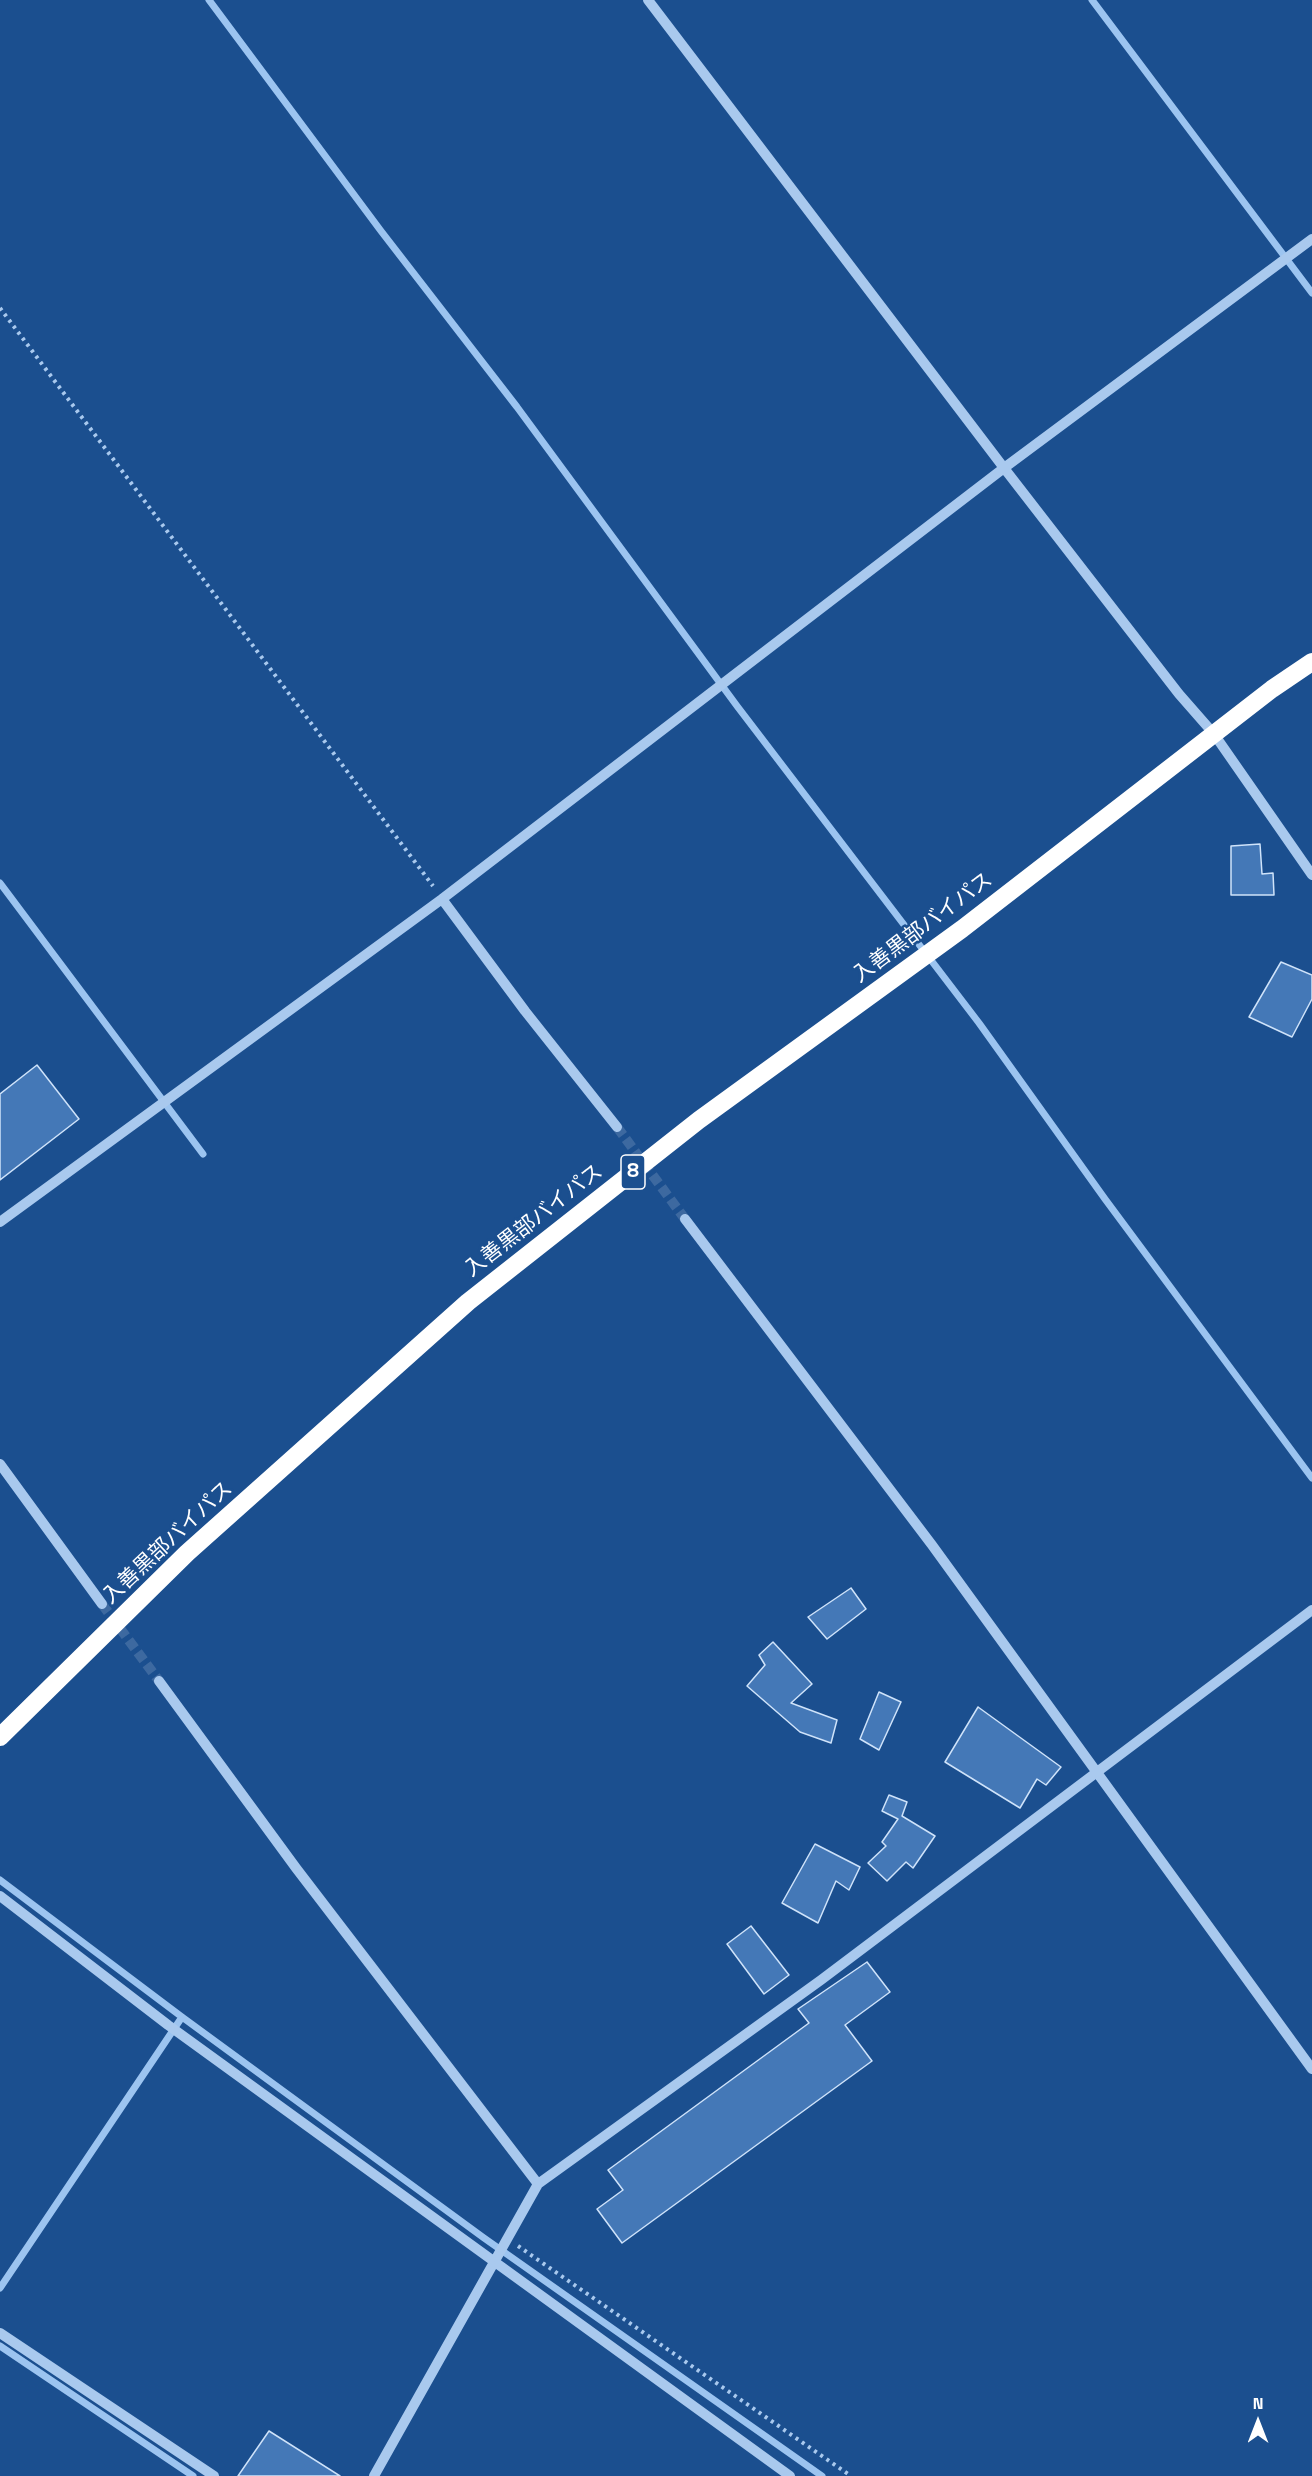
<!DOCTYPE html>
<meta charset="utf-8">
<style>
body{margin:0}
#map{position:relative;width:1312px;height:2476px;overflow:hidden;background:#1b4f8f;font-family:"Space Grotesk",sans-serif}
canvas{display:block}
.north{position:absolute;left:1228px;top:2392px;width:60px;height:60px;-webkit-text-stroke:4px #1b4f8f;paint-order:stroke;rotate:0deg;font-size:16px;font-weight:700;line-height:24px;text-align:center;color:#fff}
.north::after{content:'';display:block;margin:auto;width:21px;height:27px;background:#fff;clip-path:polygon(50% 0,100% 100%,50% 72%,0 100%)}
</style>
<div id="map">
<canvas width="1312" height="2476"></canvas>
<div class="north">N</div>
</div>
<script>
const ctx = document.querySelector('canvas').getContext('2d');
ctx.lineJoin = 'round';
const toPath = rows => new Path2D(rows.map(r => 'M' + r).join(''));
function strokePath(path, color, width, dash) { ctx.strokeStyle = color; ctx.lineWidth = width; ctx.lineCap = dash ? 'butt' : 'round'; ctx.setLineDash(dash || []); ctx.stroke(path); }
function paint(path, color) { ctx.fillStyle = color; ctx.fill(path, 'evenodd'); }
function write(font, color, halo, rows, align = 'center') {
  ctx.font = font + ' "Space Grotesk","Noto Sans JP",sans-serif'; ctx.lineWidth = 5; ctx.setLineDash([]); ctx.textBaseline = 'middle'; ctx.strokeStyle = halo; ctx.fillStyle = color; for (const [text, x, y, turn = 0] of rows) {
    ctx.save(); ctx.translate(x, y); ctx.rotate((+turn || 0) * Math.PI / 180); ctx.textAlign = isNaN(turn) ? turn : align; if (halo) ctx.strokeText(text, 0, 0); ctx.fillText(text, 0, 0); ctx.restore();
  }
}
const stream = toPath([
 [209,0,381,231,517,407,737,706,979,1023,1105,1199,1312,1478],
 [1092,0,1312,293],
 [0,883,203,1154],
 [0,1880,182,2017,484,2238,822,2476],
 [0,2288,182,2017],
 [0,2346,193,2476]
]);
const building = toPath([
 [1260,844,1262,874,1273,873,1274,895,1231,895,1231,846,1260,844],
 [1281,962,1312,975,1312,999,1292,1037,1249,1017,1281,962],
 [37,1065,79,1119,0,1180,0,1094,37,1065],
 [851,1588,866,1609,827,1639,808,1617,851,1588],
 [773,1642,812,1684,791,1703,837,1720,831,1743,800,1732,747,1686,765,1665,759,1655,773,1642],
 [879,1692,901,1702,879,1750,860,1739,879,1692],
 [978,1707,1061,1767,1046,1785,1037,1779,1020,1808,945,1762,978,1707],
 [889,1795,907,1802,902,1816,935,1836,913,1868,906,1862,887,1881,868,1863,886,1846,882,1842,898,1819,882,1811,889,1795],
 [815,1844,860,1867,849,1890,836,1881,818,1923,782,1903,815,1844],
 [751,1926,789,1975,764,1994,727,1944,751,1926],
 [867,1962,890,1992,845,2025,872,2061,622,2243,597,2209,623,2190,608,2170,809,2023,798,2009,867,1962],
 [269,2431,340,2476,238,2476,269,2431]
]);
const minorTunnel = toPath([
 [617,1127,685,1219],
 [102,1604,159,1681]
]);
const path = toPath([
 [0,308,433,886],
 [518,2246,851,2476]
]);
const minor = toPath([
 [648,0,1004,468,1179,694,1214,734,1312,875],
 [442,899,525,1011,617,1127],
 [685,1219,932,1545,1312,2069],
 [0,1222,442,899,1004,468,1312,239],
 [0,1464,102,1604],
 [159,1681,296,1868,538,2184],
 [0,1896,168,2025,790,2476],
 [0,2333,214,2476],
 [374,2476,538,2184,821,1980,1312,1610]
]);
const highway = toPath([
 [0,1737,187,1553,468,1302,699,1120,962,929,1272,689,1312,662]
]);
const shields = [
 [633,1172,24]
];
const shieldNames = [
 ["8",633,1172]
];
const streetNames = [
 ["入善黒部バイパス",923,928,-37],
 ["入善黒部バイパス",534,1221,-38],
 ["入善黒部バイパス",168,1543,-43]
];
strokePath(stream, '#9cc4f0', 7);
paint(building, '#4478b7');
strokePath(building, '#cfe3fa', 1.5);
strokePath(minorTunnel, '#3d69a0', 10, [10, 5]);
strokePath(path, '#a9c9ee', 4, [3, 4.5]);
strokePath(minor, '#a9c9ee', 10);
strokePath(highway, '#fff', 18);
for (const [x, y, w] of shields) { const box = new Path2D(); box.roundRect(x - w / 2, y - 17, w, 34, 4.5); ctx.fillStyle = '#1b4f8f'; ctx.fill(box); strokePath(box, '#fff', 1.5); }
write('bold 20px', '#fff', null, shieldNames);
write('21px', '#fff', '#1b4f8f', streetNames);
</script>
